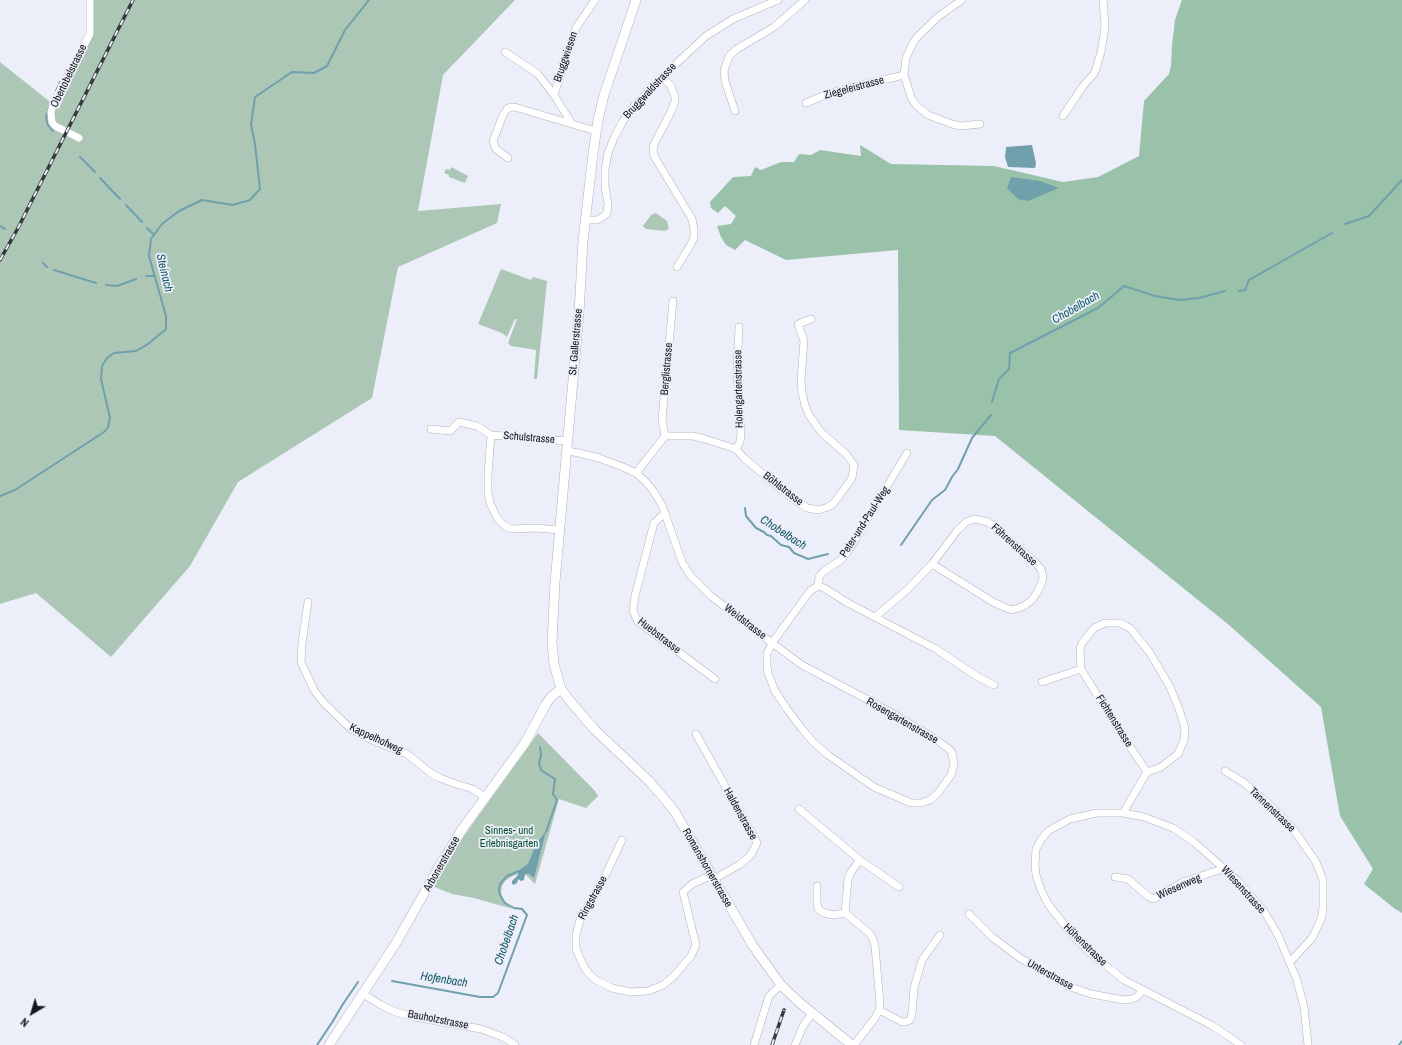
<!DOCTYPE html>
<meta charset="utf-8">
<style>
body{margin:0}
#map{position:relative;width:1402px;height:1045px;overflow:hidden;background:#eceff9;font-family:"Archivo Narrow",sans-serif}
canvas{display:block}
.north{position:absolute;left:12px;top:993px;width:40px;height:40px;-webkit-text-stroke:3px #eceff9;paint-order:stroke;rotate:218deg;font-size:11px;font-weight:700;line-height:16px;text-align:center;color:#151619}
.north::after{content:'';display:block;margin:auto;width:14px;height:18px;background:#151619;clip-path:polygon(50% 0,100% 100%,50% 72%,0 100%)}
</style>
<div id="map">
<canvas width="1402" height="1045"></canvas>
<div class="north">N</div>
</div>
<script>
const ctx = document.querySelector('canvas').getContext('2d');
ctx.lineJoin = 'round';
function paint(path, color) { ctx.fillStyle = color; ctx.fill(path, 'evenodd'); }
const toPath = rows => new Path2D(rows.map(r => 'M' + r).join(''));
function strokePath(path, color, width, dash) { ctx.strokeStyle = color; ctx.lineWidth = width; ctx.lineCap = dash ? 'butt' : 'round'; ctx.setLineDash(dash || []); ctx.stroke(path); }
function write(font, color, halo, rows, align = 'center') {
  ctx.font = font + ' "Archivo Narrow",sans-serif'; ctx.lineWidth = 3.5; ctx.setLineDash([]); ctx.textBaseline = 'middle'; ctx.strokeStyle = halo; ctx.fillStyle = color; for (const [text, x, y, turn = 0] of rows) {
    ctx.save(); ctx.translate(x, y); ctx.rotate((+turn || 0) * Math.PI / 180); ctx.textAlign = isNaN(turn) ? turn : align; if (halo) ctx.strokeText(text, 0, 0); ctx.fillText(text, 0, 0); ctx.restore();
  }
}
const green = toPath([
 [92,0,515,0,443,75,418,211,501,204,497,223,398,267,372,398,238,482,190,566,111,657,36,593,0,604,0,62,59,109,90,30],
 [451,167,468,176,465,183,449,177,449,175,444,173,446,169,450,170],
 [656,213,667,221,669,229,664,231,646,229,643,226,651,215],
 [501,269,531,280,533,277,547,281,537,379,534,379,536,350,511,346,508,343,517,319,515,319,507,337,502,333,478,324],
 [538,733,595,791,598,796,586,808,559,799,535,884,526,875,518,874,511,877,505,881,502,886,501,892,502,898,507,905,513,909,474,898,452,894,432,886,449,857]
]);
const forest = toPath([
 [1182,0,1402,0,1402,913,1395,909,1364,884,1373,869,1340,816,1321,707,1229,625,995,436,899,430,898,250,786,260,745,240,735,250,726,245,721,237,717,226,731,224,736,216,725,206,718,213,711,208,710,202,733,177,751,176,755,167,761,170,781,162,794,162,799,154,811,155,820,150,861,156,860,145,891,164,994,166,1063,182,1098,177,1139,156,1144,101,1169,74,1171,66,1172,45,1175,20]
]);
const water = toPath([
 [1032,145,1036,163,1035,168,1008,167,1005,157,1006,147],
 [1011,177,1040,181,1059,188,1028,201,1018,199,1007,188],
 [546,831,534,878,529,874,525,874,524,880,521,881,518,879,517,883,513,885,512,883,512,881,518,875,518,871,528,864,536,844]
]);
const stream = toPath([
 [56,91,60,82],
 [51,102,46,117,48,125,53,131],
 [80,157,95,172],
 [100,178,120,199],
 [126,205,142,222],
 [1345,224,1369,216,1402,180],
 [0,226,5,229],
 [147,228,154,235],
 [43,263,47,267],
 [54,270,96,283],
 [146,276,154,276],
 [106,285,117,286,136,279],
 [1239,291,1245,290,1249,280,1332,233],
 [992,402,999,379,1009,369,1010,353,1098,308,1124,286,1155,296,1179,300,1199,298,1225,291],
 [0,496,15,490,104,432,108,427,110,418,101,379,102,366,107,358,114,353,136,351,148,344,166,329,166,316,149,256,151,239,162,224,179,211,202,200,233,205,250,200,260,189,255,144,251,125,255,97,292,72,314,73,327,66,345,30,369,0],
 [745,508,746,516,756,528,764,532,767,535,771,536,781,545,789,547,794,553,808,559,828,554],
 [901,545,932,500,945,490,952,477,958,469,972,438,991,415],
 [540,747,541,755,539,763,541,770,544,772,555,779,553,794,557,800,546,832],
 [392,981,480,997,493,997,498,993,527,915,522,909,514,908,505,903,500,895,499,889,500,884,507,876,519,871],
 [317,1045,333,1021,343,1004,358,982],
 [1399,1045,1402,1041]
]);
const minor = toPath([
 [595,0,576,28,554,95,572,124,596,131],
 [962,0,939,16,918,36,913,43,906,58,904,75,911,97,916,105,928,115,952,124,961,126,980,124],
 [505,52,538,74,554,95],
 [662,77,671,86,675,97,675,101,671,112,654,144,653,149,654,156,692,219,694,230,694,238,690,246,677,267],
 [806,103,825,95,845,89,904,75],
 [735,111,725,81,724,71,727,62,730,55,737,49,774,27,805,0],
 [1063,116,1083,86,1094,74,1096,69,1101,52,1104,34,1105,25,1103,0],
 [79,138,55,126,52,122,51,112,54,102,90,34,90,0],
 [508,158,496,149,493,141,503,115,508,108,513,107,518,108,572,124],
 [586,220,597,220,604,216,607,213,608,204,605,186,605,170,608,153,614,138,623,121,635,105,664,75,706,36,733,19,778,0],
 [431,429,450,431,459,422,477,426,491,435,567,441],
 [491,435,488,474,488,493,490,503,497,518,505,526,511,529,536,528,560,530],
 [665,436,662,420,673,301],
 [736,449,740,442,741,435,737,370,739,327],
 [567,451,579,453,599,458,623,467,636,473,645,481,652,489,662,505,682,562,690,575,711,596,772,643,810,591,818,586,824,588,848,603,936,649,978,677,994,685],
 [636,473,665,436,693,436,705,439,736,449,744,458,789,496,807,508,819,510,828,507,834,503,852,478,854,465,846,454,821,432,809,415,805,405,802,393,801,380,804,341,798,324,811,319],
 [665,513,654,523,635,596,633,611,638,622,715,679],
 [818,586,819,577,824,571,841,560,847,553,907,453],
 [308,602,302,643,301,662,314,690,323,702,351,729,374,741,407,754,432,774,440,778,456,784,473,789,485,797],
 [875,617,908,589,932,564,957,531,966,522,974,519,988,522,1033,560,1041,569,1043,577,1042,582,1038,591,1032,600,1024,606,1012,610,1006,608,993,602,932,564],
 [772,643,802,665,887,710,932,737,949,749,952,753,954,764,951,775,938,793,930,800,921,803,911,803,902,799,874,787,828,755,814,743,802,729,787,709,775,691,768,673,767,666,767,654,772,643],
 [1042,682,1081,669],
 [696,734,757,843,750,856,739,865,714,879],
 [1225,771,1243,782,1271,806,1291,826,1316,862,1323,880,1323,907,1322,916,1318,926,1312,938,1290,962],
 [799,809,860,860,899,887],
 [1123,813,1147,772,1161,767,1178,754,1184,740,1185,728,1179,709,1170,687,1150,653,1131,629,1126,626,1120,623,1105,623,1094,628,1082,643,1080,649,1081,669,1115,724,1147,772],
 [622,840,606,874,580,920,576,935,576,949,583,965,589,974,596,980,612,988,630,992,648,991,663,985,674,976,691,956,696,945,683,892,692,884,712,875],
 [1115,877,1128,879,1149,897,1154,899,1183,882,1225,868],
 [817,886,817,902,818,909,824,913,833,915,845,913],
 [969,914,992,937,1020,958,1068,986,1091,994,1124,1000,1132,999,1137,997,1143,990],
 [363,994,381,1005,396,1012,415,1017,481,1029,503,1037,515,1045],
 [879,1010,902,1022,905,1022,910,1020,912,1014,914,988,922,960,940,935],
 [754,1045,769,996,781,985],
 [795,1045,803,1026,812,1013],
 [854,1045,875,1018,879,1010,880,1004,875,946,873,939,869,933,845,913,848,879,851,872,860,860],
 [1241,1045,1213,1026,1124,980,1089,952,1069,931,1048,904,1041,890,1036,875,1035,864,1036,849,1041,840,1048,831,1070,819,1097,813,1123,813,1144,817,1173,828,1194,842,1238,881,1264,911,1278,935,1297,980,1304,1007,1308,1045]
]);
const major = toPath([
 [636,0,604,95,598,120,593,154,583,241,579,313,555,582,552,642,554,664,561,689,570,701,595,730,648,780,663,797,675,812,753,946,781,985,800,1003,852,1045],
 [329,1045,396,943,440,865,463,828,525,743,546,704,551,697,561,689]
]);
const rail = toPath([
 [0,260,18,228,133,0],
 [772,1045,784,1010]
]);
const streetNames = [
 ["Bruggwiesen",566,57,-71],
 ["Obertobelstrasse",69,76,-64],
 ["Ziegeleistrasse",854,88,-15],
 ["Bruggwaldstrasse",650,91,-47],
 ["St. Gallerstrasse",576,342,-85],
 ["Berglistrasse",667,369,-85],
 ["Holengartenstrasse",739,389,-91],
 ["Schulstrasse",529,438,5],
 ["Böhlstrasse",783,489,38],
 ["Peter-und-Paul-Weg",865,522,-57],
 ["Föhrenstrasse",1014,545,42],
 ["Weidstrasse",745,622,38],
 ["Huebstrasse",659,636,38],
 ["Rosengartenstrasse",902,721,30],
 ["Fichtenstrasse",1114,721,58],
 ["Kappelhofweg",376,739,25],
 ["Tannenstrasse",1272,810,44],
 ["Haldenstrasse",740,814,61],
 ["Arbonerstrasse",442,864,-60],
 ["Romanshornerstrasse",707,868,60],
 ["Wiesenweg",1179,887,-24],
 ["Wiesenstrasse",1243,890,48],
 ["Ringstrasse",593,898,-61],
 ["Höhenstrasse",1085,945,44],
 ["Unterstrasse",1050,975,29],
 ["Bauholzstrasse",438,1020,11]
];
const parkNames = [
 ["Sinnes- und",509,831],
 ["Erlebnisgarten",509,844]
];
const waterNames = [
 ["Steinach",164,273,77],
 ["Chobelbach",1076,308,-30],
 ["Chobelbach",783,533,33],
 ["Chobelbach",507,940,-71],
 ["Hofenbach",444,980,9]
];
paint(green, '#adc7b7');
paint(forest, '#9ac2aa');
paint(water, '#70a0ac');
strokePath(stream, '#70a0ac', 2);
strokePath(minor, '#afb2bb', 8);
strokePath(major, '#afb2bb', 10);
strokePath(minor, '#fff', 7);
strokePath(major, '#fff', 9);
strokePath(rail, '#38393d', 3.5);
strokePath(rail, '#eceff9', 2, [6]);
write('11px', '#151619', '#eceff9', streetNames);
write('11px', '#034e30', '#eceff9', parkNames);
write('italic 12px', '#155866', '#eceff9', waterNames);
</script>
